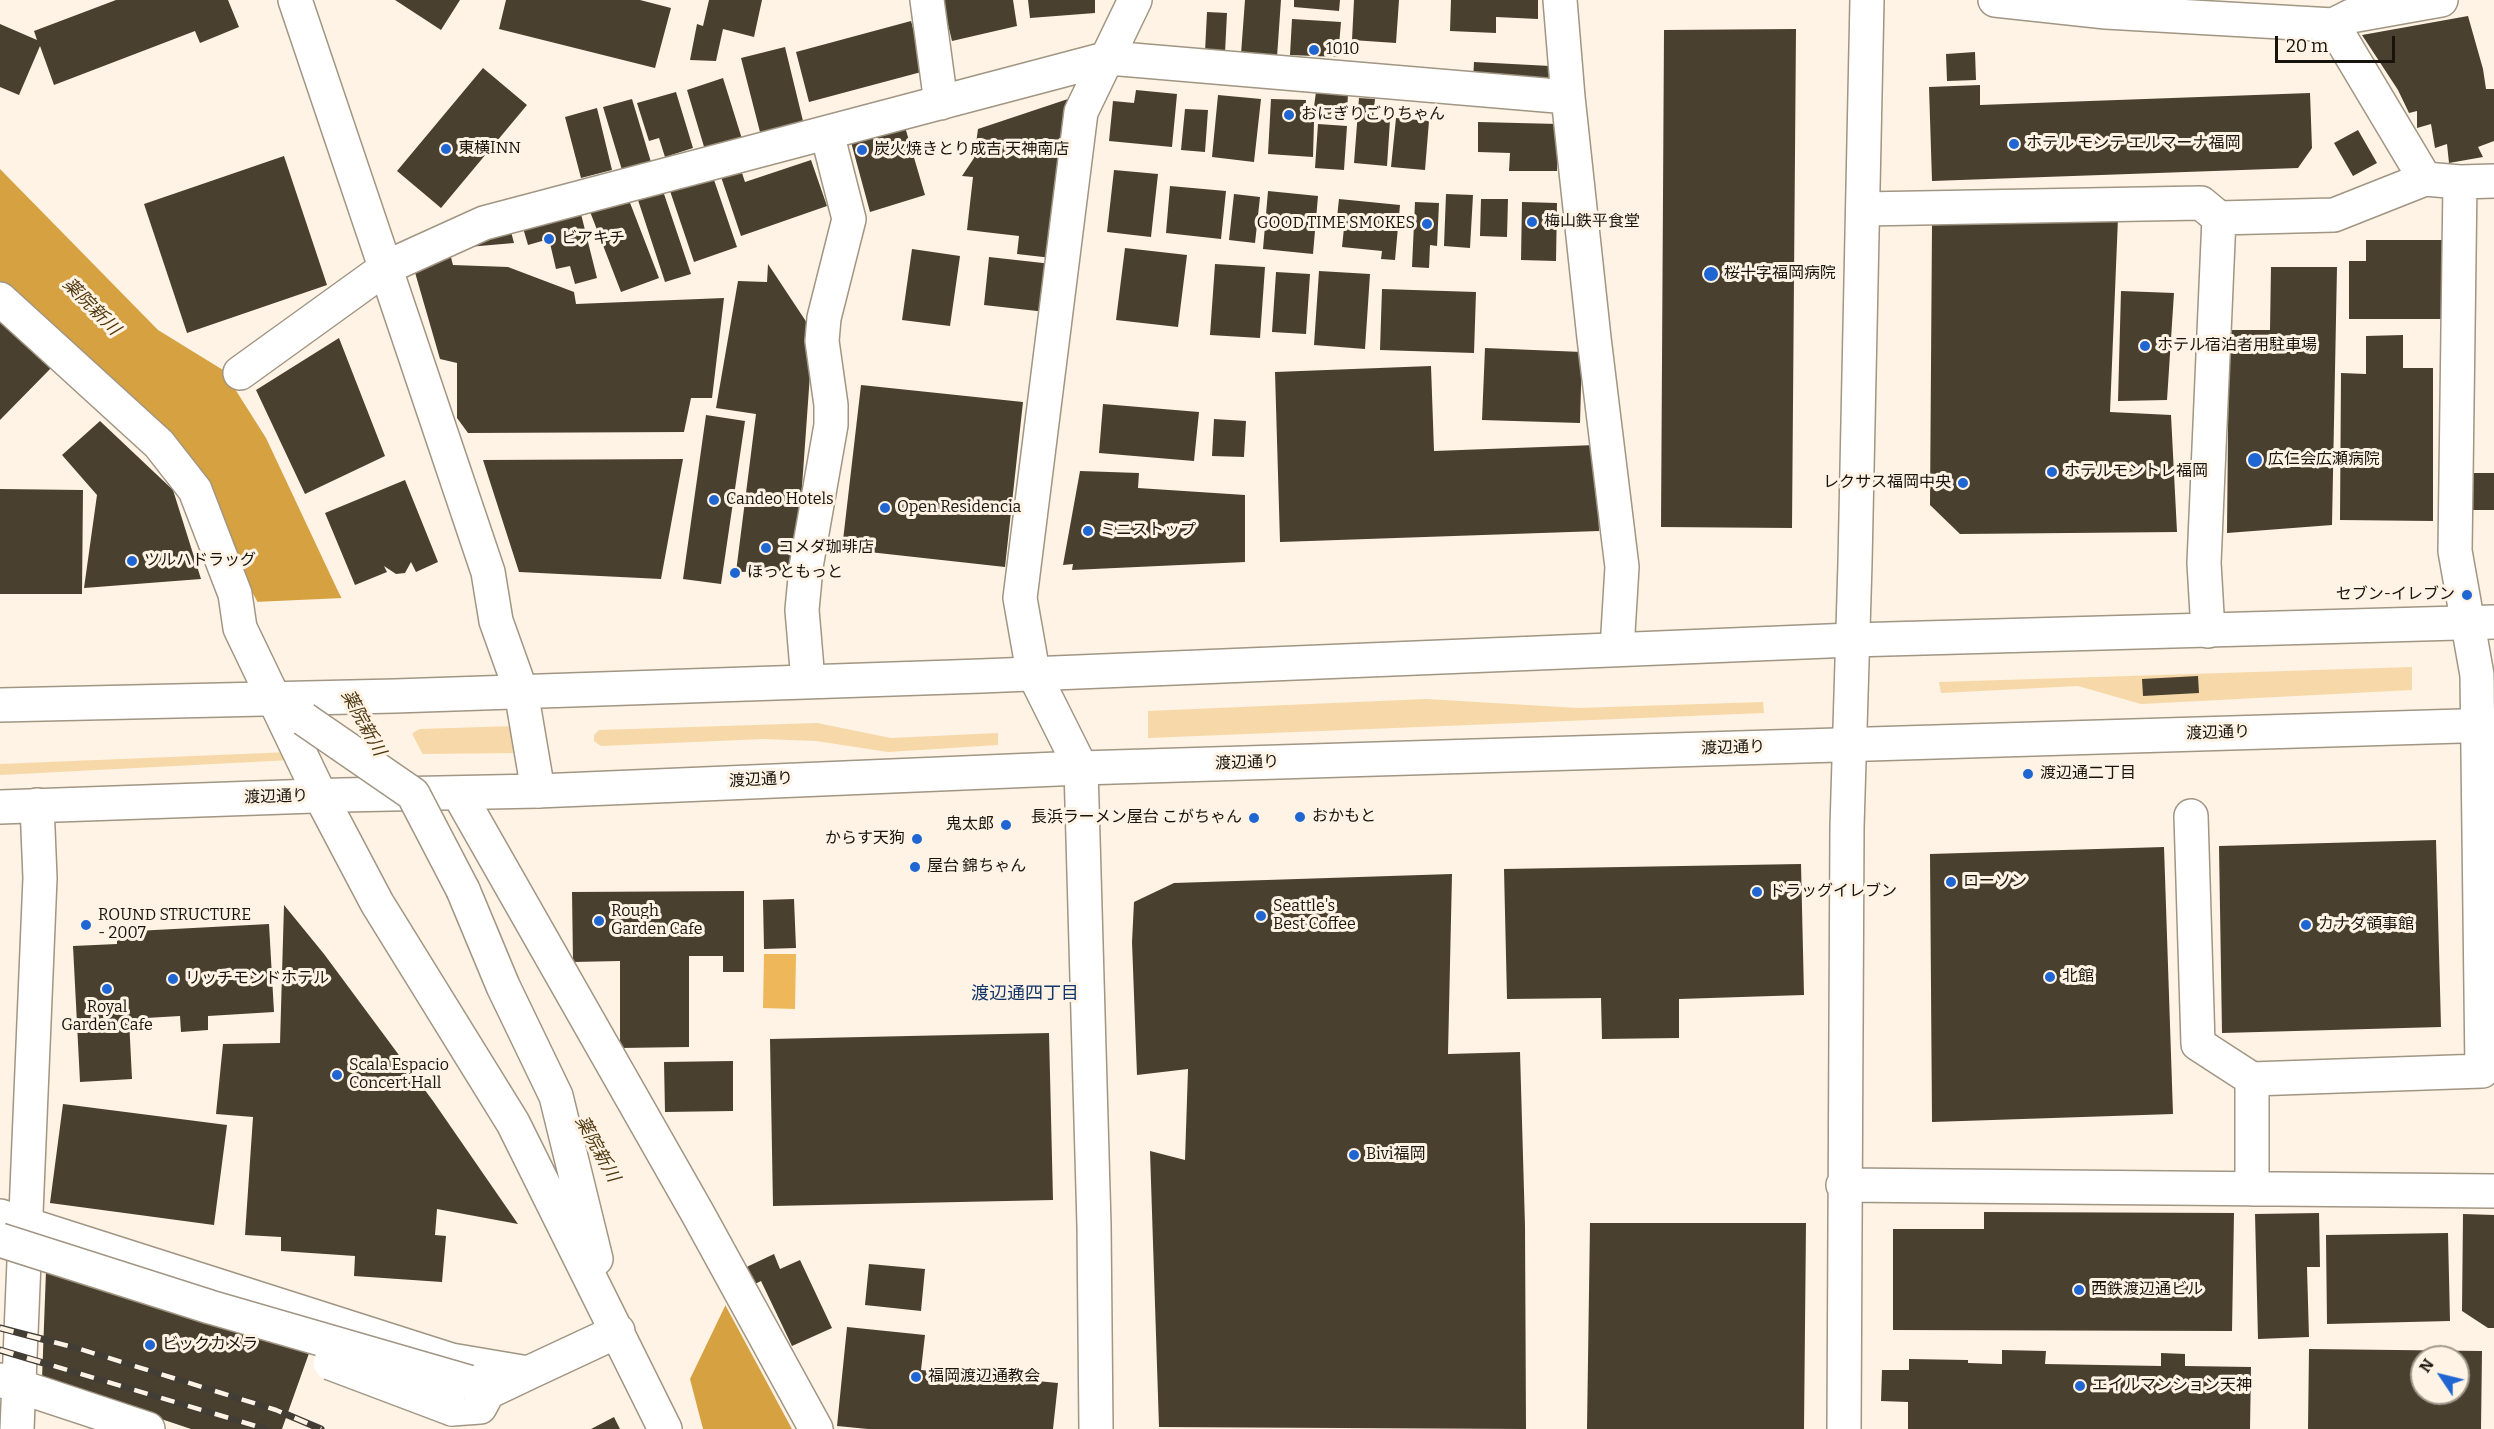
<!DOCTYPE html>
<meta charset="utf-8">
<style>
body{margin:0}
#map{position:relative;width:2494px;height:1429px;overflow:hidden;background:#fef3e4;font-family:Bitter,serif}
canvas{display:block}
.north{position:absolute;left:2410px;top:1345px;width:60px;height:60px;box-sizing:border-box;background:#fef3e4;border:2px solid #a29a8e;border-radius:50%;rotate:305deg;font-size:16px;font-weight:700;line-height:24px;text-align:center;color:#18140d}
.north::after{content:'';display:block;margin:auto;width:21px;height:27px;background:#1f66d2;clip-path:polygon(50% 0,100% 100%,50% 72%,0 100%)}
.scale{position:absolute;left:2275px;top:36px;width:120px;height:27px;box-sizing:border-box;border:3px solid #18140d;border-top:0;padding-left:8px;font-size:18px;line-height:21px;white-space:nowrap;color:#18140d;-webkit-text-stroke:4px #fef3e4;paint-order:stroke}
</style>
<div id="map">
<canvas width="2494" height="1429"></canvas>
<div class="north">N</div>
<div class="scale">20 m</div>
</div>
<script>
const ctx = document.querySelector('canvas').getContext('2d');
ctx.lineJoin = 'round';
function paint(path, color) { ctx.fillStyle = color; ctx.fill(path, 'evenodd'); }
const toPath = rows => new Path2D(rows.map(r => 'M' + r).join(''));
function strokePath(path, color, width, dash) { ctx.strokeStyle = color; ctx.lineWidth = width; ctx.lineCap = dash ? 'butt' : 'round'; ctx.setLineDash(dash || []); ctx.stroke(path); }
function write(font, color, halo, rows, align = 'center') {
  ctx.font = font + ' Bitter,"Noto Sans JP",serif'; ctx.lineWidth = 6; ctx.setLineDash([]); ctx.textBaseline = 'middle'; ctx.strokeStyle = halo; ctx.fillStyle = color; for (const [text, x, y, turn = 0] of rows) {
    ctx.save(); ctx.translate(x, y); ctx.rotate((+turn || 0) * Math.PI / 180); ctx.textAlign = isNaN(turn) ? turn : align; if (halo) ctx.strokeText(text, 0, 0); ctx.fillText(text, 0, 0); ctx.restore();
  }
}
const green = toPath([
 [2412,667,2412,690,2141,704,2078,686,1941,693,1939,682],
 [1426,699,1578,708,1763,702,1764,713,1148,738,1148,711],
 [817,723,891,738,998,733,998,745,888,752,816,741,763,739,601,746,594,741,594,735,599,730],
 [514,726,521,753,417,754,407,741,414,732,420,729],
 [291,752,291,760,0,775,0,764]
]);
const forest = toPath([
 [764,954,796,954,795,1009,763,1008]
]);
const water = toPath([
 [0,169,158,330,223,370,266,438,337,589,522,956,715,1286,792,1429,703,1429,697,1413,251,590,195,469,0,285]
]);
const pier = toPath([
 [343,598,525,955,727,1302,690,1379,703,1429,700,1429,254,602]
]);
const building = toPath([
 [116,0,228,0,239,27,200,43,195,31,54,85,40,46,19,95,0,87,0,24,37,40,34,31],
 [395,0,460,0,441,30],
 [506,0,640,0,671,8,655,68,499,29],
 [709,0,762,0,754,37,723,29,716,61,690,60,697,24,703,26],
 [942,0,1013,0,1017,26,952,41],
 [1028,0,1095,0,1095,13,1030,18],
 [1245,0,1281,0,1277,57,1241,54],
 [1294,0,1340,0,1339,11,1294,7],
 [1354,0,1399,0,1396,43,1352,40],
 [1451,0,1538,0,1538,19,1496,17,1496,33,1450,31],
 [1207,12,1227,13,1225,53,1205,52],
 [2468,16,2483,69,2486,89,2494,89,2494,141,2478,147,2483,157,2449,163,2447,144,2435,148,2431,124,2417,128,2417,111,2409,113,2398,90,2362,35],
 [1292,19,1341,22,1338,57,1290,55],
 [911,21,925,71,809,102,796,52],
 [1796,29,1792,528,1661,527,1664,30],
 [785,47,803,121,760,132,741,58],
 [1975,52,1976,80,1947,81,1946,54],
 [1474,62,1550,66,1549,85,1473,81],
 [483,68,527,105,441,208,397,171],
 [723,78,742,139,705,150,687,90],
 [1980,85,1980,105,2310,93,2312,148,2298,168,1932,181,1929,87],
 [1136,90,1177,94,1172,147,1109,141,1113,101,1134,103],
 [676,92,693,148,665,157,659,138,649,141,637,103],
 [1316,92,1348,94,1347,111,1333,110,1330,115,1313,114],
 [1218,95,1261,99,1254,162,1212,157],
 [1071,98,1052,258,1017,254,1019,236,967,230,973,177,962,176,974,158,978,129],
 [1359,98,1375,99,1373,119,1390,120,1387,166,1354,163],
 [632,99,651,162,622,170,603,107],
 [1271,99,1306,100,1305,122,1314,122,1313,157,1268,154],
 [597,108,612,170,581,178,565,117],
 [1185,109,1208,110,1205,152,1181,150],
 [1396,118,1429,121,1425,170,1391,167],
 [1478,122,1558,124,1557,171,1509,171,1510,153,1478,152],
 [1318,124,1347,126,1344,170,1315,168],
 [905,127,925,195,870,212,851,142],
 [2358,130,2377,163,2353,176,2334,143],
 [284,156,327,285,187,333,144,204],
 [811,160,827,206,741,236,719,171,739,164,745,182],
 [1114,170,1158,174,1151,237,1107,232],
 [713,177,737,247,694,262,670,191],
 [661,185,691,274,665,282,636,194],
 [1170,186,1226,191,1221,239,1166,233],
 [1268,191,1318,196,1313,254,1263,249],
 [1234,194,1260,197,1255,243,1229,240],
 [1446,194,1473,195,1470,248,1444,246],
 [627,195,659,278,621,292,589,209],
 [1339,199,1400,205,1395,260,1381,259,1382,251,1342,247,1344,228,1336,227],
 [1481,199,1508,199,1507,237,1480,236],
 [1415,202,1439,203,1437,246,1430,245,1429,268,1412,267],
 [1522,202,1557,203,1556,261,1521,260],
 [579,206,597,278,575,284,570,266,556,269,549,239,528,245,521,221],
 [2118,218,2110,412,2171,415,2177,532,1960,534,1930,505,1932,225],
 [509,224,514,243,468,247],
 [2366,240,2444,240,2444,319,2349,319,2349,261,2366,261],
 [1125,248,1187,255,1178,327,1116,320],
 [912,249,960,256,950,326,902,320],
 [449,250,453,265,508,267,574,292,576,304,724,298,712,398,691,398,684,432,468,433,457,418,457,363,440,359,414,269],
 [989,257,1052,264,1046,312,984,305],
 [768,264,813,332,796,571,736,572,756,414,716,408,738,281,767,282],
 [1215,264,1265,267,1260,338,1210,335],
 [2271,267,2337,267,2332,525,2227,533,2229,330,2270,330],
 [1319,271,1370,274,1365,349,1314,345],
 [1276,272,1310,274,1306,334,1272,332],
 [1382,289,1476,292,1474,353,1380,350],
 [2121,291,2174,293,2167,400,2118,401],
 [0,320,54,365,0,420],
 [2403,335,2403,368,2433,368,2433,521,2340,520,2341,373,2366,374,2366,336],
 [339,338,385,456,305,494,256,390],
 [1485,348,1582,352,1580,423,1482,420],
 [1431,366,1434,451,1596,445,1599,531,1280,542,1275,372],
 [861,385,1023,402,1005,567,842,549],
 [1103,404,1199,412,1194,461,1099,453],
 [706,415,745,421,721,584,683,579],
 [1214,419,1246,421,1244,457,1212,456],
 [100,421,173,490,201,579,84,588,97,495,62,455],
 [683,459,661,579,519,572,483,460],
 [1080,471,1139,473,1138,488,1245,495,1245,562,1072,570,1073,564,1063,565],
 [2472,473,2494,473,2494,510,2472,510],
 [405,480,438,562,416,572,411,562,405,573,396,574,384,566,387,572,355,585,325,513],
 [0,489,83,490,82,594,0,594],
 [2198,676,2199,693,2143,696,2142,679],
 [2436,840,2441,1027,2222,1033,2219,846],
 [2164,847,2173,1114,1932,1122,1930,854],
 [1801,864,1804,995,1679,999,1679,1038,1602,1039,1601,998,1507,999,1504,869],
 [1452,874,1448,1054,1520,1052,1525,1226,1526,1429,1159,1427,1150,1151,1185,1160,1188,1069,1137,1075,1132,942,1134,902,1174,883],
 [744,891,744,972,723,972,723,956,689,956,689,1047,620,1048,620,961,573,962,572,892],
 [794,899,796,948,764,949,763,900],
 [284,905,324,954,433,1101,518,1224,437,1209,435,1235,446,1236,442,1282,354,1276,355,1256,281,1251,281,1237,245,1235,253,1117,216,1114,223,1044,280,1043],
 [269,924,274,1012,208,1016,208,1030,181,1032,180,1016,129,1019,132,1079,80,1082,73,946,117,944,117,932],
 [1049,1033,1053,1200,773,1206,770,1039],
 [733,1061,733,1111,665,1112,664,1062],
 [63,1104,227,1125,214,1225,50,1203],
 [1984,1212,2234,1213,2232,1331,1893,1330,1893,1229,1984,1229],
 [2319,1213,2320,1267,2307,1267,2309,1337,2258,1339,2255,1214],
 [2463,1214,2494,1215,2494,1328,2488,1328,2462,1311],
 [1590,1223,1806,1223,1804,1429,1587,1429],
 [2448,1233,2450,1321,2327,1324,2326,1235],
 [47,1244,318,1328,282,1429,191,1429,42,1379],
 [774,1254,780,1269,800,1260,832,1328,792,1346,761,1281,745,1289,736,1272],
 [869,1264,925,1269,921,1311,865,1305],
 [847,1327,925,1335,921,1370,1058,1383,1053,1429,868,1429,837,1426],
 [2309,1349,2482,1351,2481,1429,2308,1429],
 [2422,1357,2458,1357,2458,1393,2422,1393],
 [2002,1350,2046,1351,2045,1364,2161,1366,2161,1353,2185,1354,2185,1366,2251,1367,2250,1429,1908,1429,1908,1402,1881,1401,1882,1370,1909,1370,1909,1359,1968,1360,1968,1363,2002,1364],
 [614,1417,620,1429,591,1429]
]);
const minor = toPath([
 [295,0,488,572,496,621,521,691,538,791],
 [927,0,941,103],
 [1560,0,1568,97,1594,338,1622,567,1617,649],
 [1995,0,2106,12,2333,25,2351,16,2441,0],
 [2333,25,2425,179,2460,182,2494,181],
 [1863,209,2201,203,2219,218],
 [0,299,159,444,195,490,235,594,240,628,320,795,377,903,513,1123,665,1429],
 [240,373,387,267,484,223,1109,58,1568,97],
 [2208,631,2204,563,2219,218,2334,215,2425,179],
 [808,681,802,610,806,567,831,425,831,405,822,341,824,318,849,219,827,133],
 [459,794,698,1214,816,1429],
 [2191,816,2198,1044,2252,1079],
 [463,890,503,986,556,1096,596,1259],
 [1843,1185,2494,1191],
 [2252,1189,2252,1079,2482,1071,2477,675,2455,551,2460,182],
 [0,1216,451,1360,528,1373,618,1331],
 [0,1380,148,1429],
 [452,1409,480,1407,488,1392,528,1373],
 [17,1429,40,878,37,805],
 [1096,1429,1094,1225,1081,768,1033,672,1020,598,1081,112,1135,0],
 [1844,1429,1847,827,1855,563,1867,0]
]);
const major = toPath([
 [0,705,395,696,981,676,1852,640,2494,622],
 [0,807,342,795,538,791,1081,768,2494,725]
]);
const rail = toPath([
 [0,1328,80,1349,276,1410,321,1429],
 [0,1350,266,1429]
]);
const minorBridge = toPath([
 [304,719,413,794,463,890],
 [0,1240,210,1307,469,1382],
 [330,1363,452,1409]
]);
const markers = [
 [1314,50,6,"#1f66d2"],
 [1289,115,6,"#1f66d2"],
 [2014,144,6,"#1f66d2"],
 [446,149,6,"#1f66d2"],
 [862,150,6,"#1f66d2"],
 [1532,222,6,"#1f66d2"],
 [1427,224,6,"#1f66d2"],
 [549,239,6,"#1f66d2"],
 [1711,274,8,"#1f66d2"],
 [2145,346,6,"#1f66d2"],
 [2255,460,8,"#1f66d2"],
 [2052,472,6,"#1f66d2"],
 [1963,483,6,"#1f66d2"],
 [714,500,6,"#1f66d2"],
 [885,508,6,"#1f66d2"],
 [1088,531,6,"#1f66d2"],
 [766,548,6,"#1f66d2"],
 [132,561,6,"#1f66d2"],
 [735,573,6,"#1f66d2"],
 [2467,595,6,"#1f66d2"],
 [2028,774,6,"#1f66d2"],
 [1300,817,6,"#1f66d2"],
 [1254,818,6,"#1f66d2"],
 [1006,825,6,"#1f66d2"],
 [917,839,6,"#1f66d2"],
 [915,867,6,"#1f66d2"],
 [1951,882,6,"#1f66d2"],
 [1757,892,6,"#1f66d2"],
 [1261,916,6,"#1f66d2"],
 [599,921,6,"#1f66d2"],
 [86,925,6,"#1f66d2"],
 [2306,925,6,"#1f66d2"],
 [2050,977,6,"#1f66d2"],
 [173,979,6,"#1f66d2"],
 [107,989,6,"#1f66d2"],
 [337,1075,6,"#1f66d2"],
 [1354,1155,6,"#1f66d2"],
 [2079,1290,6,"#1f66d2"],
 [150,1345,6,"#1f66d2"],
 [916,1377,6,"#1f66d2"],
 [2080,1386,6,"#1f66d2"]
];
const poiNames = [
 ["1010",1326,50],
 ["おにぎりごりちゃん",1301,115],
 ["ホテル モンテ エルマーナ福岡",2026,144],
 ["東横INN",458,149],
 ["炭火焼きとり成吉 天神南店",874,150],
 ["梅山鉄平食堂",1544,222],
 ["GOOD TIME SMOKES",1415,224,"right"],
 ["ビアキチ",561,239],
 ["桜十字福岡病院",1724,274],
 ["ホテル宿泊者用駐車場",2157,346],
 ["広仁会広瀬病院",2268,460],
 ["ホテルモントレ福岡",2064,472],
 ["レクサス福岡中央",1951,483,"right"],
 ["Candeo Hotels",726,500],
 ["Open Residencia",897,508],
 ["ミニストップ",1100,531],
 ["コメダ珈琲店",778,548],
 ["ツルハドラッグ",144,561],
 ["ほっともっと",747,573],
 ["セブン-イレブン",2455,595,"right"],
 ["渡辺通二丁目",2040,774],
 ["おかもと",1312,817],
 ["長浜ラーメン屋台 こがちゃん",1242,818,"right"],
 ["鬼太郎",994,825,"right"],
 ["からす天狗",905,839,"right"],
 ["屋台 錦ちゃん",927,867],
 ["ローソン",1963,882],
 ["ドラッグイレブン",1769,892],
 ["Seattle's",1273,907],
 ["Best Coffee",1273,925],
 ["Rough",611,912],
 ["Garden Cafe",611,930],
 ["ROUND STRUCTURE",98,916],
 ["- 2007",98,934],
 ["カナダ領事館",2318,925],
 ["北館",2062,977],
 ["リッチモンドホテル",185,979],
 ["Royal",107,1008,"center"],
 ["Garden Cafe",107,1026,"center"],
 ["Scala Espacio",349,1066],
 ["Concert Hall",349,1084],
 ["Bivi福岡",1366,1155],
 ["西鉄渡辺通ビル",2091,1290],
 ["ビックカメラ",162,1345],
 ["福岡渡辺通教会",928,1377],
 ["エイルマンション天神",2092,1386]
];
const streetNames = [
 ["渡辺通り",2218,733,-2],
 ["渡辺通り",1733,748,-2],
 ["渡辺通り",1247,763,-2],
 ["渡辺通り",761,780,-3],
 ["渡辺通り",276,797,-2]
];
const waterNames = [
 ["薬院新川",91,307,45],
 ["薬院新川",363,723,61],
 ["薬院新川",597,1149,61]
];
const neighbourhoodNames = [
 ["渡辺通四丁目",1025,994]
];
paint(green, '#f7d8a8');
paint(forest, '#eeb85a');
paint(water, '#d6a141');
paint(pier, '#fef3e4');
paint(building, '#4a4030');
strokePath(minor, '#a19583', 36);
strokePath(major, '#a19583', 36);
strokePath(minor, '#fff', 33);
strokePath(major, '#fff', 33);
strokePath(rail, '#433e35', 7);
strokePath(rail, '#fef3e4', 4.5, [14]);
strokePath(minorBridge, '#a19583', 36, []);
strokePath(minorBridge, '#fff', 33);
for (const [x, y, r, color] of markers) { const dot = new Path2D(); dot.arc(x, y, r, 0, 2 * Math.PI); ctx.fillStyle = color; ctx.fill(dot); strokePath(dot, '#fef3e4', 2); }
write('16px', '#18140d', '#fef3e4', poiNames, 'left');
write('16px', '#18140d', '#fef3e4', streetNames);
write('italic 18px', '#4f3911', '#fef3e4', waterNames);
write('18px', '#133569', '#fef3e4', neighbourhoodNames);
</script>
